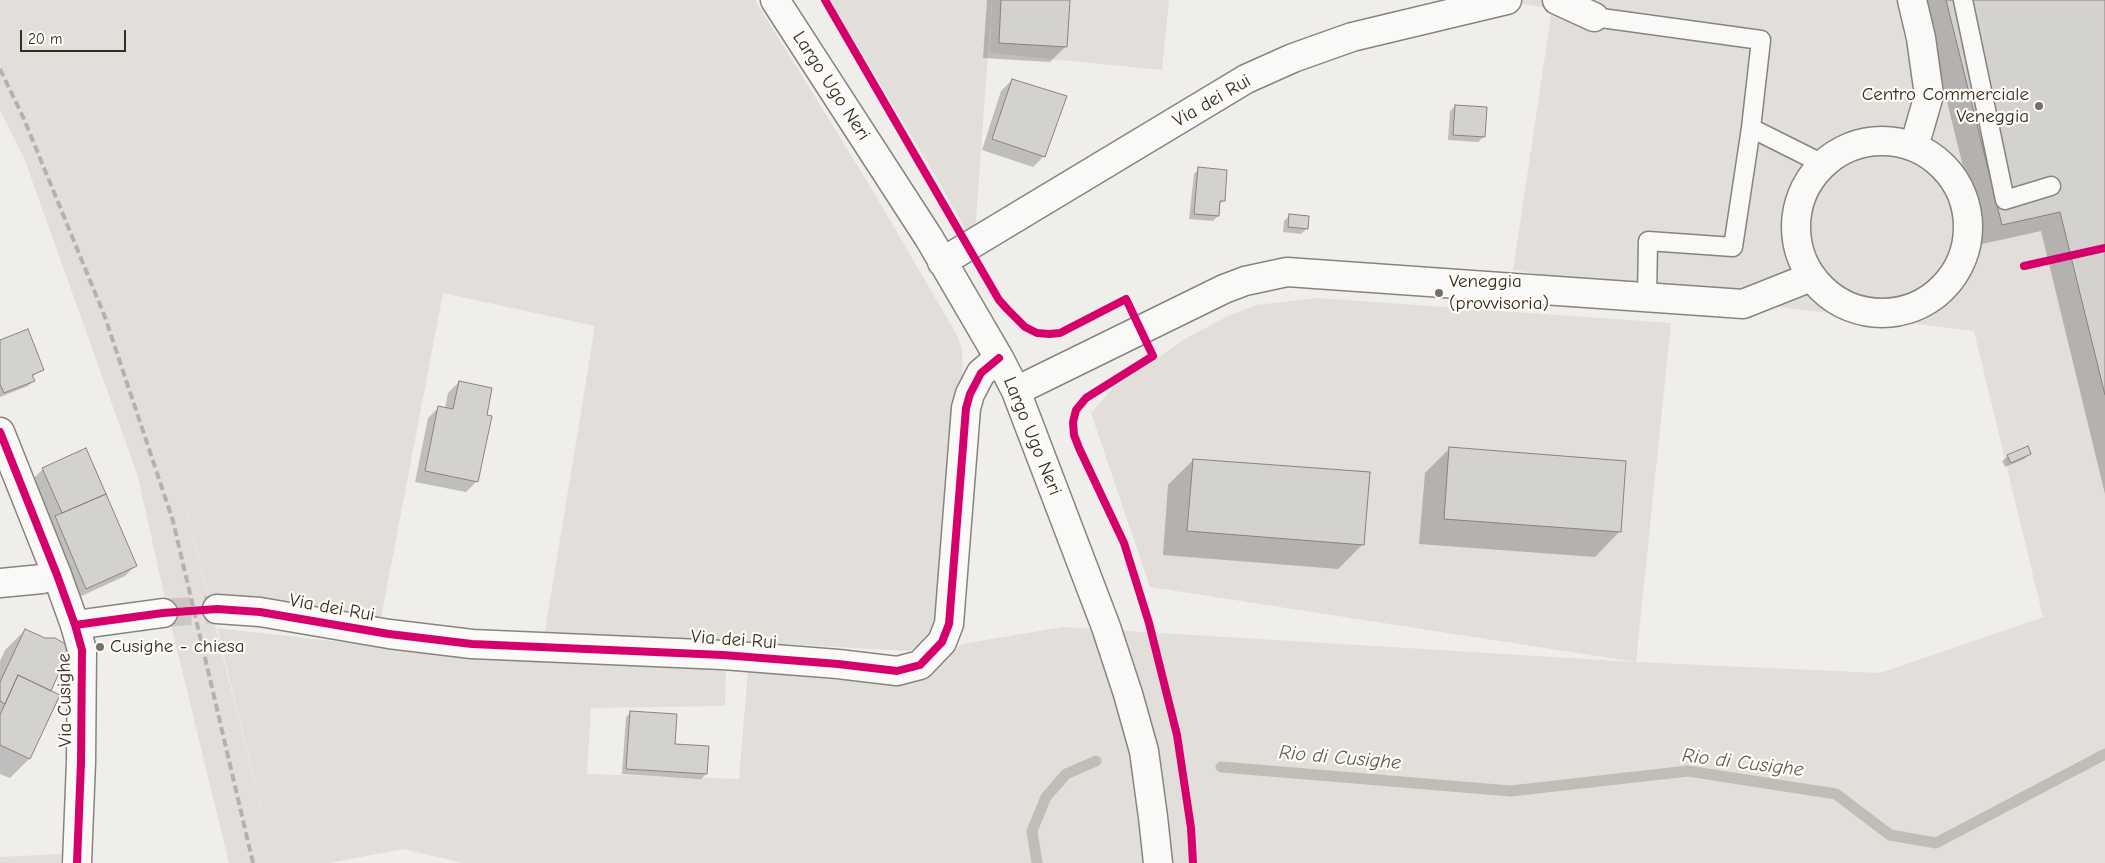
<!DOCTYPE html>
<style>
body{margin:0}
#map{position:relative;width:2105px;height:863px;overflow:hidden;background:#f0eeeb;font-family:"Comic Neue",sans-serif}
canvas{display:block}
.scale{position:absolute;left:20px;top:30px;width:106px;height:22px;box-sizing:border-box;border:2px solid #3b2a1e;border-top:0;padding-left:6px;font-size:15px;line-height:18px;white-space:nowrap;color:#3b2a1e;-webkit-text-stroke:4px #fdfcf7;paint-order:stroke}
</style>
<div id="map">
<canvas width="2105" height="863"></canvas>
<div class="scale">20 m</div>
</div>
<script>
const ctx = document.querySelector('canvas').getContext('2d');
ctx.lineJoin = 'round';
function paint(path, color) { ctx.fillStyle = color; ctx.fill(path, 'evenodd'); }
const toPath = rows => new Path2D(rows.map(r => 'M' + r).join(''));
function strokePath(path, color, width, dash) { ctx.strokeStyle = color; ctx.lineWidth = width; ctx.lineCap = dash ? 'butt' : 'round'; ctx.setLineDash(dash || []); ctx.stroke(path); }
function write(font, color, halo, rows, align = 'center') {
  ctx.font = font + ' "Comic Neue",sans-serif'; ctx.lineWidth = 4.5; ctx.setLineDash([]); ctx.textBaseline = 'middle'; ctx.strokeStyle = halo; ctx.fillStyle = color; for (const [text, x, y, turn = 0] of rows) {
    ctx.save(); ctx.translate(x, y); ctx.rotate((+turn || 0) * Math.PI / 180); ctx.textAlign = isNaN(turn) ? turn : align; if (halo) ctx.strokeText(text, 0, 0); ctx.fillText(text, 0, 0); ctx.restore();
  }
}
const built = toPath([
 [992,0,1169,0,1162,70,990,53],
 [1501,0,2105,0,2105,596,2043,617,1974,331,1674,294,1513,270,1552,9],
 [0,6,71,139,171,450,275,863,229,863,170,621,138,477,24,158,0,110],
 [1317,298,1671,323,1636,662,1150,587,1091,413,1300,419],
 [62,854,61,863,0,863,0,857]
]);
const green = toPath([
 [0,0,755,0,870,186,957,335,962,349,963,380,942,620,923,643,909,651,733,641,544,636,595,326,443,293,381,618,209,599,171,450,71,139,0,6],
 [830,0,992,0,975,233,967,232,932,170],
 [1317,298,1300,419,1091,413,1111,390,1185,339,1228,316,1256,305],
 [2105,596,2105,863,463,863,403,849,329,863,275,863,217,628,377,646,726,669,725,706,591,708,587,774,739,779,748,670,885,682,927,673,962,644,1063,627,1636,662,1880,673]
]);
const shadow = toPath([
 [987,0,1069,0,1066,46,1050,62,983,58],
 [1922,0,2105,0,2105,494,2041,231,1982,244],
 [1012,80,1044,156,1033,167,982,150,1001,91],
 [1455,106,1484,137,1478,142,1448,140,1450,111],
 [1199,169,1223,201,1219,205,1218,216,1213,221,1189,219,1194,174],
 [1290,215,1306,229,1301,234,1283,232,1284,221],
 [0,341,43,369,32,377,33,381,28,386,0,397],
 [459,382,477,481,466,492,415,482,428,418,439,407,445,408,448,393],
 [1450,448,1619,532,1595,557,1419,544,1425,473],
 [2030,454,2024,459,2005,467,2002,461,2008,456],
 [1193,460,1363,544,1338,569,1163,555,1168,485],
 [43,469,136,565,125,576,75,599,32,480],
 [25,630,44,639,50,691,29,759,10,778,0,774,0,661,5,650],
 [631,712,706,774,701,779,622,774,626,717]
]);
const stream = toPath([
 [1221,767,1511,791,1688,771,1836,794,1890,835,1936,843,2105,754],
 [1037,863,1032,831,1046,797,1066,774,1096,761]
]);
const building = toPath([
 [1001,0,1070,0,1067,47,999,43,1001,0],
 [1946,0,2105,0,2105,395,2060,212,2002,225,1946,0],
 [1012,79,1067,96,1045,157,992,139,1012,79],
 [1455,105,1487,107,1485,137,1453,135,1455,105],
 [1198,167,1227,170,1225,201,1220,201,1219,216,1194,214,1198,167],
 [1289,214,1309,216,1308,229,1288,227,1289,214],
 [28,329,44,370,32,375,35,381,4,393,0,384,0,340,28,329],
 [459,381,492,388,487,415,492,416,478,482,425,471,438,406,453,409,459,381],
 [2028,446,2031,454,2011,463,2007,455,2028,446],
 [1449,447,1626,461,1621,532,1444,519,1449,447],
 [86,448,106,494,62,513,42,468,86,448],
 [1193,459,1370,472,1364,545,1187,531,1193,459],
 [106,494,137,566,86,589,55,516,106,494],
 [25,629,45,638,55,638,67,645,69,650,51,691,18,675,5,704,0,701,0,682,25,629],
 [18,675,60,695,30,759,0,745,0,715,18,675],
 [630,711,677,714,675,744,709,746,707,774,626,769,630,711]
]);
const streetTunnel = toPath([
 [163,613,217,609]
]);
const lane = toPath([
 [1963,0,2005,200,2051,186],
 [1594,17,1761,40,1751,128],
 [1647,298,1648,241,1733,247,1751,128,1823,164]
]);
const street = toPath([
 [775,0,929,238,999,358,1016,391,1106,627,1128,694,1144,751,1153,817,1158,863],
 [1557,0,1594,17],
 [1912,0,1921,38,1929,95,1914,147],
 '1796 227a86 86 0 1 1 172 0a86 86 0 1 1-172 0Z',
 [942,262,1246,79,1293,58,1352,37,1507,0],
 [1016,391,1224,289,1245,281,1287,272,1743,304,1811,277],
 [0,583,42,579,57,575],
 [217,609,260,612,389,634,472,644,723,655,838,664,897,671,920,665,942,642,949,624,966,408,970,394,981,373,999,358],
 [75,625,163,613]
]);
const secondary = toPath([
 [0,432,57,575,75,625,82,650,81,762,77,863]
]);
const rail = toPath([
 [0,69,24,119,105,317,173,521,253,863]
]);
const cycleway = toPath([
 [825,0,999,300,1008,310,1025,327,1037,333,1049,334,1060,333,1126,299,1153,356,1086,398,1076,410,1073,422,1074,435,1079,448,1124,543,1149,623,1177,735,1191,828,1193,863],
 [2024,266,2105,248],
 [0,432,57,575,75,625,82,650,81,762,77,863],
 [75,625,163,613,217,609,260,612,389,634,472,644,723,655,838,664,897,671,920,665,942,642,949,624,966,408,970,394,981,373,999,358]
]);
const markers = [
 [2039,106,5,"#7a6f66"],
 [1439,293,5,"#7a6f66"],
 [100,647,5,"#7a6f66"]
];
const streetNames = [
 ["Largo Ugo Neri",831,86,57],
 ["Via dei Rui",1212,101,-30],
 ["Largo Ugo Neri",1032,436,68],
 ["Via dei Rui",332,608,10],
 ["Via dei Rui",734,640,4],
 ["Via Cusighe",65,700,-91]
];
const poiNames = [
 ["Centro Commerciale",2029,95,"right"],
 ["Veneggia",2029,117,"right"],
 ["Veneggia",1449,282],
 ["(provvisoria)",1449,304],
 ["Cusighe - chiesa",110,647]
];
const waterNames = [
 ["Rio di Cusighe",1340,758,5],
 ["Rio di Cusighe",1743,763,7]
];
paint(built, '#e2deda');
paint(green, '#e2dfda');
paint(shadow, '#0003');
strokePath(stream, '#c2bcb6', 11);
paint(building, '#d4d2cf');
strokePath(building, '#88837f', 1);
strokePath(streetTunnel, '#ccc7c2', 28, [28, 14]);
strokePath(lane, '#88837f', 21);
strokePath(street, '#88837f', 31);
strokePath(secondary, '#88837f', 31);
strokePath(lane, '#f9f9f7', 18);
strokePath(street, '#f9f9f7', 28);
strokePath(secondary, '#f9f9f7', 28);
strokePath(rail, '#b4b2b0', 4, [8, 4]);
strokePath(cycleway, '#d6006c', 8);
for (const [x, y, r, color] of markers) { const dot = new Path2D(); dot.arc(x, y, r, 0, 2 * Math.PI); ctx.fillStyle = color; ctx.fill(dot); strokePath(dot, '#fdfcf7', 2); }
write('19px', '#3b2a1e', '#fdfcf7', streetNames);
write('19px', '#3b2a1e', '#fdfcf7', poiNames, 'left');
write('italic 20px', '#63554b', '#fdfcf7', waterNames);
</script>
